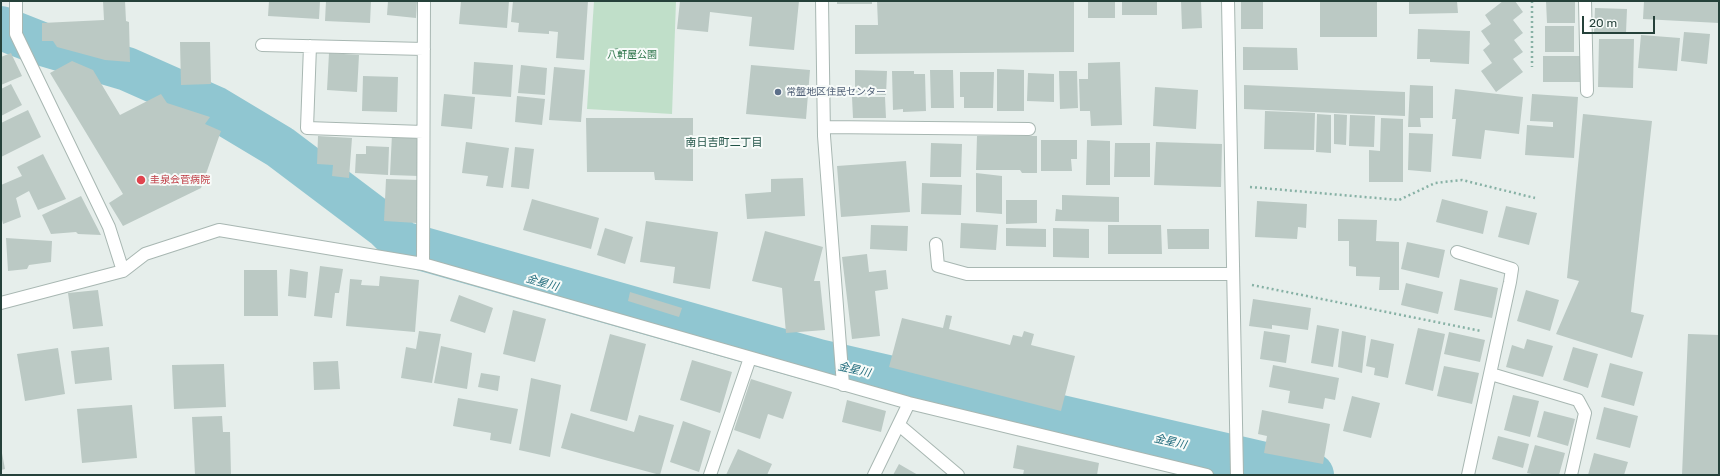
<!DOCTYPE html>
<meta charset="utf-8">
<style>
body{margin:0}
#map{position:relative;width:1720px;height:476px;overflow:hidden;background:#e6eeeb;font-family:Rubik,sans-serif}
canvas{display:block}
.frame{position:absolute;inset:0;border:2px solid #25413a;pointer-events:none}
.scale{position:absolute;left:1582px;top:16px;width:73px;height:18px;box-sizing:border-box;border:2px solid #25413a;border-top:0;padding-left:5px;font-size:12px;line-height:14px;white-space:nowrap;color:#25413a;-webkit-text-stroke:3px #f7fbf9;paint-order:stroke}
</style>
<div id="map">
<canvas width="1720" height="476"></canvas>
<div class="frame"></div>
<div class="scale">20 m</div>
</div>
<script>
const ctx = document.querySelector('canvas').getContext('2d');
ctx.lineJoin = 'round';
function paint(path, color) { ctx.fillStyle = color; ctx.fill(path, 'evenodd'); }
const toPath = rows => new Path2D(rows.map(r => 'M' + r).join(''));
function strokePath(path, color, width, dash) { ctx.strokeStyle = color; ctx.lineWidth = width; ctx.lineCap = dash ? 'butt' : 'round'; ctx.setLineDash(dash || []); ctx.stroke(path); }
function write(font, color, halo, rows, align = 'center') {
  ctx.font = font + ' Rubik,"Noto Sans JP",sans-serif'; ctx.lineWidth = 4; ctx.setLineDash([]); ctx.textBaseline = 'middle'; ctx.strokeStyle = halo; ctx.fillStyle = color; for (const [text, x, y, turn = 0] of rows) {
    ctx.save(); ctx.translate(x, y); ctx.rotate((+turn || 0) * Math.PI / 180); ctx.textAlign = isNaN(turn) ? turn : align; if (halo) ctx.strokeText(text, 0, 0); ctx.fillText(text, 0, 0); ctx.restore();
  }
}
const green = toPath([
 [594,1,676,1,672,114,587,109]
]);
const river = toPath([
 [1,28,39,43,127,69,215,108,280,147,386,227,402,243,818,361,1312,475]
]);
const building = toPath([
 [103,1,125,1,126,21,129,22,130,62,105,60,57,47,53,41,42,41,42,23,104,20],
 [269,1,320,1,319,19,268,16],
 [326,1,371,1,370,23,325,21],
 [388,1,417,1,416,18,387,15],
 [461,1,509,1,507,28,459,24],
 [513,1,588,1,584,60,556,58,558,32,549,31,549,34,518,32,519,23,511,22],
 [680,1,799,1,794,50,749,46,752,17,710,12,708,32,677,29],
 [837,1,872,1,872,4,837,4],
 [877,1,1074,1,1074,52,855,54,855,25,878,25],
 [1088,1,1115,1,1115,18,1088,18],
 [1122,1,1157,1,1157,15,1122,15],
 [1181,1,1201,1,1202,28,1182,29],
 [1241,1,1263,1,1263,29,1241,29],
 [1320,1,1377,1,1377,37,1320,37],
 [1409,1,1457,1,1458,13,1409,14],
 [1503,1,1515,1,1523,12,1513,20,1523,33,1514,40,1523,52,1513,59,1523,72,1496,92,1481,71,1492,63,1483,50,1490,44,1481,31,1491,24,1485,15],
 [1546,1,1575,1,1575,23,1547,23],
 [1644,1,1719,1,1719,23,1643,19],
 [1595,8,1627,9,1626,33,1594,32],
 [1545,26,1574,26,1574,52,1545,52],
 [1418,29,1470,31,1469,64,1430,62,1430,59,1417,59],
 [1684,32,1710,34,1707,64,1681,61],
 [1641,35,1680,38,1677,71,1638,68],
 [1599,39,1634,39,1633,88,1598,87],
 [180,42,210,42,211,84,181,85],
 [1243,47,1297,48,1298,70,1243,70],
 [11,53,22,76,1,85,1,57],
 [329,53,359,55,357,92,327,90],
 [1543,56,1580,56,1580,82,1543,82],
 [72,61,93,70,120,115,161,94,167,103,210,117,205,124,221,131,201,188,123,226,109,203,123,194,50,73],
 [474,62,513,65,511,97,472,94],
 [1120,62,1122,125,1091,126,1090,111,1080,111,1079,79,1088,79,1088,63],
 [521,65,547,68,545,95,518,93],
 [751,65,810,70,806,119,746,114],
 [554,67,585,70,581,122,549,120],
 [997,69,1024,70,1024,111,997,111],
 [855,70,887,71,886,95,855,94],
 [930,70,953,70,954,108,931,108],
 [892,71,914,71,914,74,925,74,926,111,903,112,903,109,893,110],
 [1059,71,1077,71,1078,108,1060,109],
 [960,72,994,72,993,108,964,108,964,97,960,97],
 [1028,73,1054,74,1054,102,1027,101],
 [363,76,398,77,397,112,362,111],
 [11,84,22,105,1,116,1,89],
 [1244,85,1405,92,1405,116,1244,109],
 [1410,85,1433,86,1433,118,1420,118,1421,127,1408,127],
 [1155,87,1198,90,1196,129,1153,126],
 [1455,89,1523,97,1519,134,1485,130,1481,159,1452,156,1456,119,1452,119],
 [444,94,475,97,472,129,441,126],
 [1532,94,1578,97,1574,158,1525,155,1527,125,1553,127,1553,122,1530,121],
 [517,96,545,99,542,125,515,122],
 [852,97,885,97,886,118,853,118],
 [28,110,41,137,1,157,1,123],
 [1265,111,1315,113,1314,150,1264,149],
 [1317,114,1331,115,1331,153,1316,152],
 [1334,114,1347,115,1346,145,1334,144],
 [1583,114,1652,121,1631,312,1644,315,1632,358,1556,334,1579,281,1567,278],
 [1350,115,1375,116,1374,147,1349,146],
 [586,118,693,118,693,181,655,180,654,172,587,172],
 [1381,118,1403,119,1403,182,1369,182,1369,150,1380,151],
 [1409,133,1433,134,1431,172,1408,170],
 [392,134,420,136,419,176,390,175],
 [318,136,352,138,349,178,332,176,333,165,317,164],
 [977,136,1037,136,1037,173,1022,173,1020,170,976,170],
 [1041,140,1077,140,1077,159,1071,159,1072,171,1041,171],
 [1087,140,1110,141,1110,185,1086,185],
 [466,142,509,148,503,188,486,186,488,176,462,173],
 [1156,142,1222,144,1221,187,1154,185],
 [931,143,962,144,961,177,930,177],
 [1115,143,1150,143,1150,177,1114,177],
 [366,146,389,147,388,175,355,173,356,154,366,154],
 [515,147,534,149,529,189,511,187],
 [43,154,66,199,38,210,29,191,16,198,21,217,3,224,1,215,1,185,22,176,17,167],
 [906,161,910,212,841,217,837,166],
 [976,173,1002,176,1002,214,976,212],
 [803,178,805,216,747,219,745,194,771,192,771,179],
 [386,179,419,180,417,223,384,221],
 [922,183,962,185,961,215,921,214],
 [1062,195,1119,197,1119,222,1055,221,1056,209,1062,210],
 [81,196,101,235,78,234,76,232,51,234,42,215],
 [532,199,599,218,591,249,523,230],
 [1442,199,1488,211,1483,234,1436,222],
 [1006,200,1037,200,1037,223,1006,224],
 [1257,201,1307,204,1306,228,1298,227,1297,239,1255,237],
 [1506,206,1537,213,1529,245,1498,237],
 [1338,219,1377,220,1376,241,1399,242,1399,290,1379,290,1380,277,1356,276,1356,267,1349,266,1349,241,1338,241],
 [646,221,718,232,710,289,673,283,675,267,640,262],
 [961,223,998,225,996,250,960,248],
 [871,225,908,226,907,251,870,249],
 [1108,225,1161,225,1162,254,1108,254],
 [605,228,633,237,625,264,597,255],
 [1006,228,1046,229,1046,247,1006,246],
 [1053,228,1089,229,1089,258,1053,257],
 [1167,229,1209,229,1209,249,1168,249],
 [765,231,823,247,814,281,820,281,825,330,786,333,782,288,752,281],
 [6,238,52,241,51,262,29,265,27,269,8,271],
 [1407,242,1445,250,1439,278,1401,269],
 [867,254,869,272,886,270,888,289,875,291,880,336,852,339,842,257],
 [320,266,343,269,339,293,335,293,332,318,314,316],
 [290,269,308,272,306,298,288,296],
 [244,270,277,270,278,316,244,316],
 [380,276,419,280,415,332,346,326,350,279,362,280,361,285,379,286],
 [1460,279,1498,288,1492,318,1454,310],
 [1406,283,1443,292,1438,314,1401,305],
 [98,290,103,326,73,329,68,293],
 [1526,290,1559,300,1550,331,1517,321],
 [630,292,682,308,679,317,628,301],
 [459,295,493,308,485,333,450,321],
 [1253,299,1311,308,1308,330,1272,325,1272,329,1249,326],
 [513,310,546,319,535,362,503,354],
 [946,315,952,316,949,329,1010,345,1013,335,1022,337,1024,331,1034,334,1031,345,1075,356,1061,411,889,367,902,318,943,328],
 [1317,325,1339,329,1333,367,1311,363],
 [1418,328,1445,334,1433,391,1405,384],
 [419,331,441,334,432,383,401,378,406,347,416,349],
 [1264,331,1290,335,1286,363,1260,359],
 [1342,331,1366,336,1362,373,1338,367],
 [1449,332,1485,340,1480,362,1444,354],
 [610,334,646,344,627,421,590,411],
 [1688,334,1719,335,1719,475,1682,475],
 [1371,339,1394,344,1388,378,1374,375,1375,368,1366,366],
 [1527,339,1553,346,1543,377,1506,367,1512,345,1524,349],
 [441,346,472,353,467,389,434,383],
 [109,347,112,380,75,384,71,351],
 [1573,347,1598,354,1588,388,1563,380],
 [58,348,65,394,25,401,17,354],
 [692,360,732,372,720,413,680,400],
 [338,361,340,389,314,390,313,362],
 [1610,363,1643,372,1634,406,1601,397],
 [224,364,226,407,174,409,172,365],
 [1273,365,1339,378,1335,400,1325,398,1323,409,1288,403,1290,391,1269,387],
 [1444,366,1479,373,1472,404,1437,396],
 [481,373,500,376,498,391,478,387],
 [531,378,561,385,550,457,519,450],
 [751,379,792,392,783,419,768,414,760,439,734,430],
 [1513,395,1539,401,1530,437,1504,430],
 [1352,396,1380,403,1371,438,1343,431],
 [458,398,518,409,511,444,490,440,491,433,453,426],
 [847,400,886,411,881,432,842,422],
 [132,405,137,458,82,463,77,409],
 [1604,407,1638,416,1630,448,1596,439],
 [1262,410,1330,424,1323,464,1264,453,1267,436,1258,434],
 [1544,411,1575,419,1568,446,1537,437],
 [571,413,634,432,639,415,674,425,660,475,561,448],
 [222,416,223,432,230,432,231,475,195,475,192,417],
 [683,421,711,431,699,472,670,462],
 [1498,436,1529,444,1523,468,1492,459],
 [1017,445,1099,463,1097,475,1023,475,1024,470,1013,468],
 [1535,445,1565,453,1559,475,1536,475,1527,473],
 [1,448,5,469,1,470],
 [738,449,772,464,767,475,726,475],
 [1594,453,1628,462,1624,475,1588,475],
 [899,464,918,475,893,475]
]);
const path = toPath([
 [1532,1,1532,67],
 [1250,187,1399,200,1435,183,1462,180,1535,198],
 [1252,285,1481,331]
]);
const minor = toPath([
 [16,1,16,34,109,227,123,271],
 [822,1,824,136,843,385],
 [1228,1,1237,475],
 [1585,1,1587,91],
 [262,45,424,49],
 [310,46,307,128,423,132],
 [824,127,1029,129],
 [936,244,938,266,967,274,1233,274],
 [1457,252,1512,269,1510,282,1468,475],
 [423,264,424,1],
 [1,303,123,271,145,254,219,230,423,264,909,403,1207,475],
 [1491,374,1578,400,1585,413,1571,475],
 [899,425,958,475],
 [710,475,750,358],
 [874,475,909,403]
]);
const trees = [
 [617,54]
];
const markers = [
 [778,92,4,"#5c6f8a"],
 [141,180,5,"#e0444e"]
];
const parkNames = [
 ["八軒屋公園",632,55]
];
const serviceNames = [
 ["常盤地区住民センター",786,92]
];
const healthNames = [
 ["圭泉会菅病院",150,180]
];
const neighbourhoodNames = [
 ["南日吉町二丁目",724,143]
];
const waterNames = [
 ["金星川",542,283,16],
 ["金星川",854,370,13],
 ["金星川",1170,442,13]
];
paint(green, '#c0dfc9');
strokePath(river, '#90c6d1', 44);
paint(building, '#bbc9c4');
strokePath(minor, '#a8b7b2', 14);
strokePath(path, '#87b1a5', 2.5, [2, 3]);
strokePath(minor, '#fff', 12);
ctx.fillStyle = '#82ad94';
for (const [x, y] of trees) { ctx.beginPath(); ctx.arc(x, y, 6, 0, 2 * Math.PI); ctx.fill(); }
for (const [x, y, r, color] of markers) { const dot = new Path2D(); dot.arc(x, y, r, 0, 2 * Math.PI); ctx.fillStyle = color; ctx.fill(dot); strokePath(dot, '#f7fbf9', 1.5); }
write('10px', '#30774d', '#f7fbf9', parkNames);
write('10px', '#4e5e75', '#f7fbf9', serviceNames, 'left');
write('10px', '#be3a42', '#f7fbf9', healthNames, 'left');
write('11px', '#215347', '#f7fbf9', neighbourhoodNames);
write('italic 11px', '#206b7c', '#f7fbf9', waterNames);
</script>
